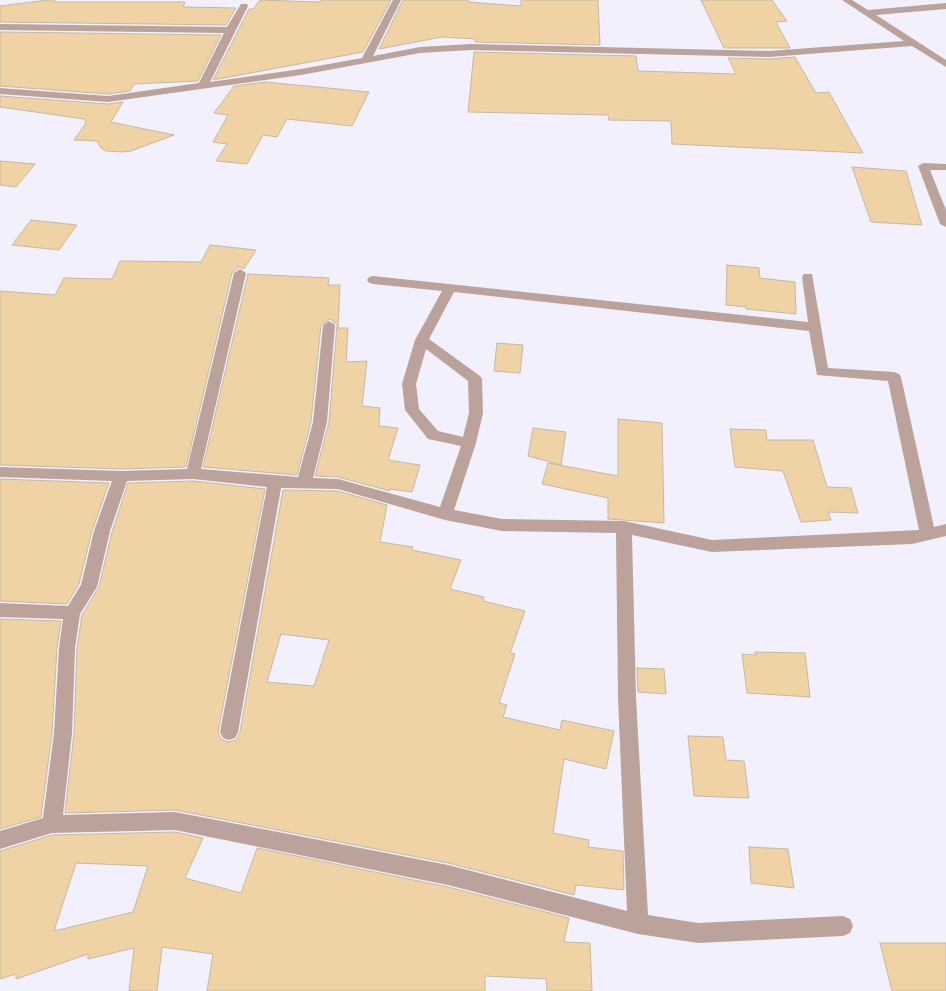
<!DOCTYPE html>
<style>
body{margin:0}
canvas{display:block;background:#f2f0fd}
</style>
<canvas width="946" height="991"></canvas>
<script>
const ctx = document.querySelector('canvas').getContext('2d');
ctx.lineJoin = 'round';
function paint(path, color) { ctx.fillStyle = color; ctx.fill(path, 'evenodd'); }
const toPath = rows => new Path2D(rows.map(r => 'M' + r).join(''));
function strokePath(path, color, width, dash) { ctx.strokeStyle = color; ctx.lineWidth = width; ctx.lineCap = dash ? 'butt' : 'round'; ctx.setLineDash(dash || []); ctx.stroke(path); }
const building = toPath([
 [48,0,55,0,54,2,185,2,183,7,236,8,226,25,0,22,0,6,48,0],
 [260,0,319,2,321,0,391,0,363,52,213,80,249,9,253,9,260,0],
 [403,0,469,0,468,2,521,6,521,0,598,0,600,45,475,42,475,39,442,37,379,49,403,0],
 [701,0,772,0,787,21,776,22,790,48,724,48,701,0],
 [0,32,221,35,198,81,134,84,130,91,108,94,0,86,0,32],
 [474,52,636,56,638,71,736,74,728,58,769,59,795,57,816,93,829,92,863,153,672,144,671,121,609,120,608,115,468,112,474,52],
 [265,82,369,92,352,126,287,119,277,137,263,135,247,164,216,161,227,144,213,142,228,115,214,113,234,86,265,82],
 [0,96,108,104,123,102,111,122,174,135,131,151,123,152,106,151,101,148,97,141,74,140,86,123,84,119,0,107,0,96],
 [0,161,35,164,16,187,0,185,0,161],
 [852,167,906,171,922,225,871,222,852,167],
 [31,220,77,225,59,250,12,245,31,220],
 [210,245,256,250,244,269,239,267,232,273,186,467,121,469,0,465,0,291,55,295,64,278,112,279,120,261,201,262,210,245],
 [727,265,759,268,760,278,795,282,796,314,746,309,746,307,726,305,727,265],
 [248,274,329,278,328,285,340,285,338,328,348,328,346,362,367,361,362,406,380,408,379,426,398,428,388,460,420,465,412,492,390,489,390,491,338,477,315,476,329,422,337,325,330,319,321,325,311,422,297,475,203,467,248,274],
 [497,343,523,345,520,373,494,371,497,343],
 [618,419,662,423,664,523,608,519,608,498,542,484,548,463,618,476,618,419],
 [533,428,566,432,561,465,528,456,533,428],
 [730,429,766,430,767,440,813,440,827,487,851,488,858,513,828,512,831,520,801,522,783,471,735,467,730,429],
 [0,479,109,483,92,531,79,584,67,604,0,601,0,479],
 [193,481,265,489,218,732,221,739,228,742,236,740,240,732,283,490,338,491,387,505,380,542,413,547,412,550,461,560,450,589,484,597,483,601,525,611,510,653,515,654,499,703,507,705,503,717,560,730,562,720,614,731,606,769,564,759,553,833,589,840,588,847,623,851,624,890,576,885,574,895,448,863,175,810,65,813,74,733,77,648,82,615,99,587,112,532,128,483,193,481],
 [281,634,329,640,314,686,267,682,281,634],
 [0,619,61,621,57,648,52,733,41,817,0,829,0,619],
 [755,652,805,653,810,697,747,693,742,654,756,655,755,652],
 [637,668,664,669,666,694,638,692,637,668],
 [688,736,723,737,726,760,744,761,749,798,694,796,688,736],
 [175,832,203,838,185,878,241,893,257,848,448,887,569,918,564,942,590,943,592,991,547,991,546,979,485,976,485,991,207,991,213,954,162,947,157,991,129,991,134,948,88,959,88,954,16,979,16,974,0,979,0,851,52,835,175,832],
 [76,863,148,866,133,912,54,931,76,863],
 [749,847,788,849,794,888,751,883,749,847],
 [880,943,946,943,946,991,892,991,880,943]
]);
const minor = toPath([
 [393,0,401,0,373,56,420,47,471,44,769,51,904,41,842,0,852,0,868,10,946,3,946,9,876,15,946,60,946,67,912,46,769,57,471,50,420,53,301,75,108,102,0,94,0,88,108,96,199,83,224,33,0,30,0,24,227,27,241,4,247,4,248,6,210,82,301,69,362,58,393,0],
 [923,163,946,164,946,170,930,170,946,210,946,227,940,224,918,166,923,163],
 [240,269,246,273,201,469,298,477,313,422,323,325,329,321,335,325,327,422,313,478,338,479,440,507,461,446,428,439,405,410,402,384,415,340,442,291,373,284,369,283,367,280,369,277,373,276,808,322,802,277,804,274,812,274,828,368,894,372,899,374,901,377,934,527,946,524,946,536,912,544,712,552,632,535,636,698,648,915,698,923,843,916,850,919,853,926,850,933,843,936,698,943,638,934,448,885,175,830,52,833,0,849,0,831,43,818,54,733,59,648,63,619,0,617,0,603,68,606,81,585,94,531,112,481,0,477,0,467,121,471,187,469,234,273,240,269],
 [454,292,809,331,817,375,888,381,919,530,712,540,624,521,502,519,454,510,476,443,483,413,482,379,480,376,429,339,454,292],
 [426,349,468,381,469,413,463,437,438,431,419,409,416,384,426,349],
 [193,479,267,487,220,732,223,738,229,740,235,738,238,732,281,488,338,489,445,520,502,531,616,533,618,698,627,911,448,865,175,812,63,815,72,733,75,648,80,614,97,587,110,531,127,481,193,479]
]);
paint(building, '#f0d3a5');
strokePath(building, '#c4b8a5', 1);
paint(minor, '#bba39b');
</script>
